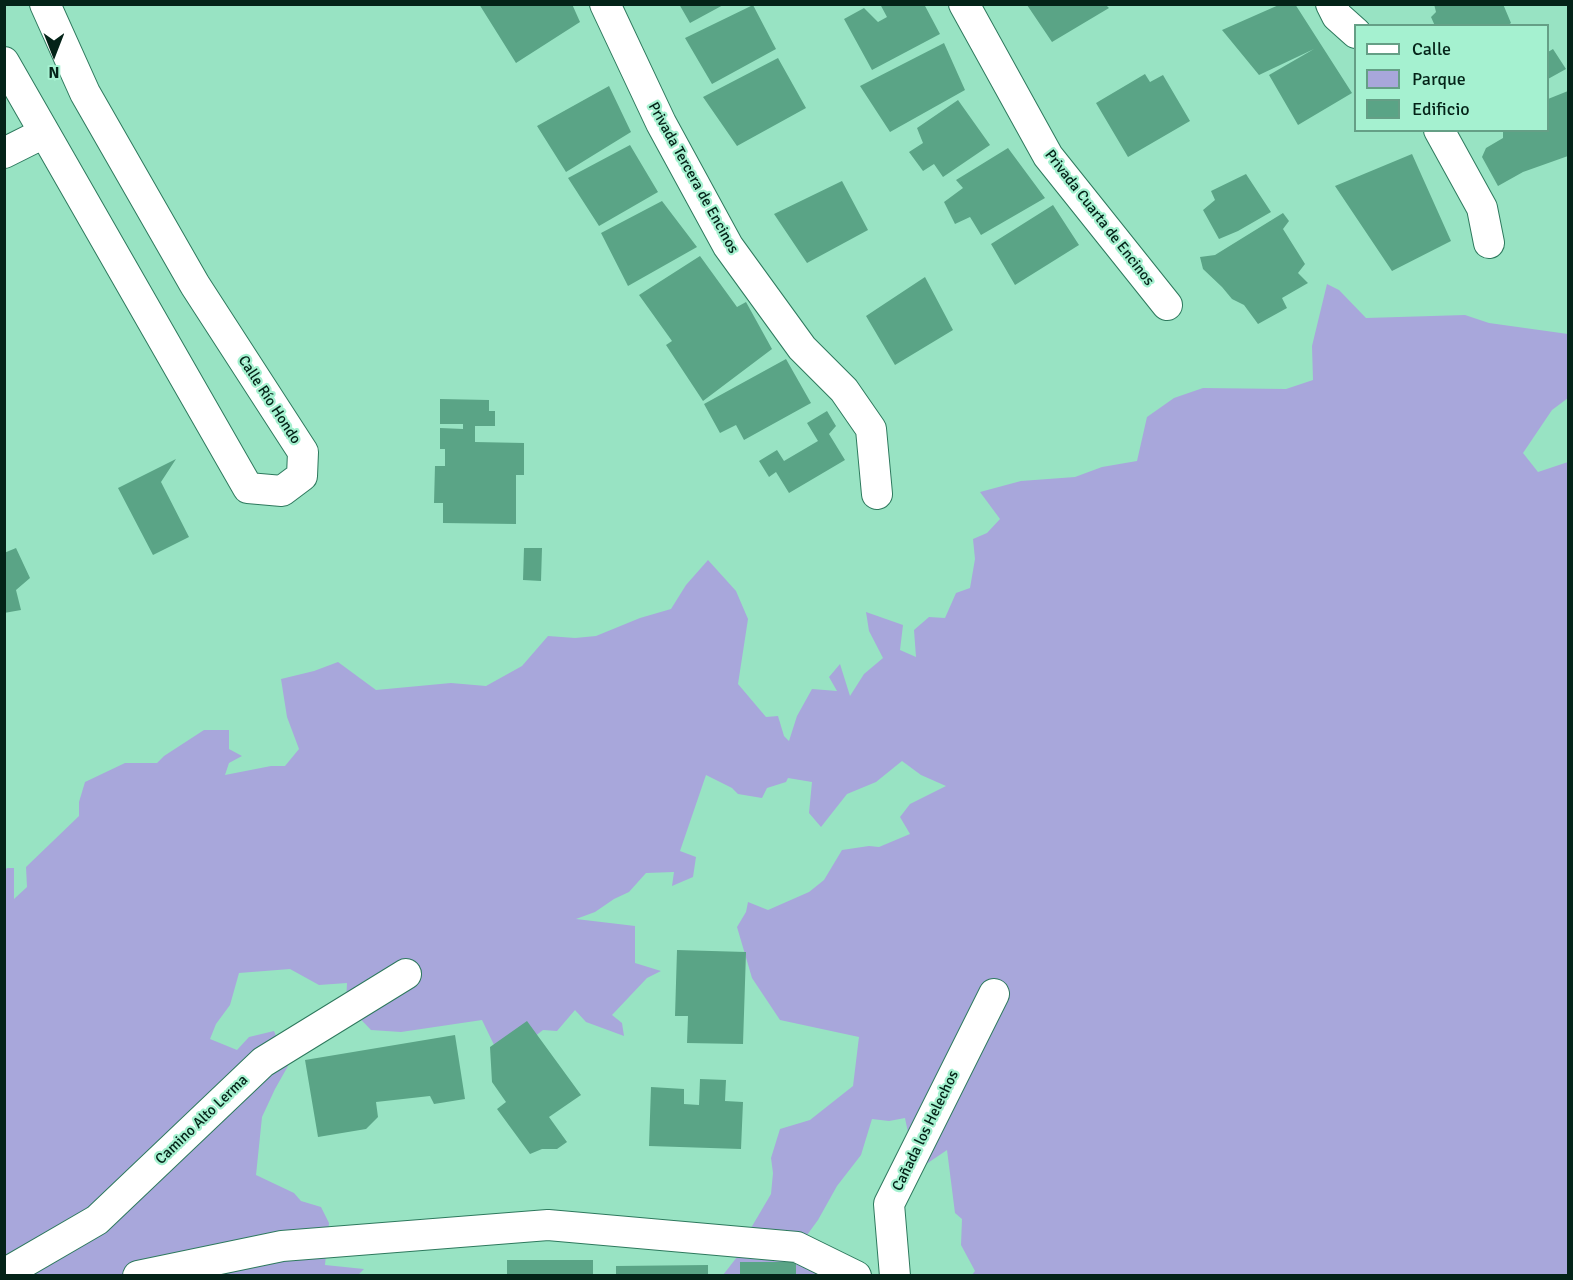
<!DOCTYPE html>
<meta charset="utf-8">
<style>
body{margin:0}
#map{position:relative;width:1573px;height:1280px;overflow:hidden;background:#98e3c3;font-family:Signika,sans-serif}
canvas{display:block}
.frame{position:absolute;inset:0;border:6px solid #042318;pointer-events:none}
.legend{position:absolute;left:1354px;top:24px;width:195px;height:108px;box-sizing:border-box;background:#a5f1d0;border:2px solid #659f86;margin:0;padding:8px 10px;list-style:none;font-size:18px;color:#042318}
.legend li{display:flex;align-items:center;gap:12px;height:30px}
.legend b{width:30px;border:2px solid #659f86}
.north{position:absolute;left:24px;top:24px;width:60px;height:60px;-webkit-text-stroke:4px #a5f1d0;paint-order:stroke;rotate:180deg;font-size:16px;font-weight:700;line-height:24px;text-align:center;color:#042318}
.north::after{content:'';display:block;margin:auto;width:21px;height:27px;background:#042318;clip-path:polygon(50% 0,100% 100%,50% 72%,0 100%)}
</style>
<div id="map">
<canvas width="1573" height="1280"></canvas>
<div class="frame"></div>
<ul class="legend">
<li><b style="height:8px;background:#fff"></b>Calle</li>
<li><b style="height:16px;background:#a8a7db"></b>Parque</li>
<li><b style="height:16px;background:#5aa486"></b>Edificio</li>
</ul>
<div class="north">N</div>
</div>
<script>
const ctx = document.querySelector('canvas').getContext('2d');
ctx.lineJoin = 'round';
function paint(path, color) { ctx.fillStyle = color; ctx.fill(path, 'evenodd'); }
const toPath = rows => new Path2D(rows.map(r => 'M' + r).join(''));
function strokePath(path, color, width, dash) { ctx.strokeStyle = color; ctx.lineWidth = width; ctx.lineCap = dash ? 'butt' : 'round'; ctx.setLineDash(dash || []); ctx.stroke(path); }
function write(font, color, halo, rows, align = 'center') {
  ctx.font = font + ' Signika,sans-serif'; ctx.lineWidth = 4.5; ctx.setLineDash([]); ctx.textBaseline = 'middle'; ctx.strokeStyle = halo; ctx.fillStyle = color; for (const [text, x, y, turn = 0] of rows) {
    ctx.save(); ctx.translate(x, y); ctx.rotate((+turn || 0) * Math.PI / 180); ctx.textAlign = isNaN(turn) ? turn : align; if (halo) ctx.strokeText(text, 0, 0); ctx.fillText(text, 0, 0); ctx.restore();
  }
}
const green = toPath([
 [1327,284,1339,290,1366,318,1465,315,1489,323,1568,334,1568,398,1552,410,1523,453,1538,472,1568,462,1568,1275,972,1275,975,1271,961,1245,962,1219,955,1213,947,1150,916,1171,905,1118,889,1121,872,1119,861,1155,837,1186,818,1220,799,1246,804,1259,817,1275,723,1275,737,1257,760,1260,751,1228,771,1194,773,1173,771,1158,780,1129,810,1120,853,1086,859,1037,780,1020,752,978,737,927,746,912,748,902,768,910,809,892,824,880,842,850,869,846,879,847,910,834,900,817,910,804,946,786,921,775,902,761,876,782,847,794,821,827,809,813,812,782,788,778,786,782,767,788,762,798,738,794,732,788,706,775,680,851,696,857,693,877,672,886,674,872,646,873,629,892,614,899,595,912,576,919,635,926,635,963,661,971,647,978,612,1015,622,1023,624,1036,586,1022,575,1010,557,1031,543,1030,516,1051,496,1049,482,1020,401,1032,371,1030,346,1004,347,983,319,985,290,969,239,973,230,1005,216,1024,210,1039,237,1050,249,1037,274,1031,288,1066,275,1089,262,1117,256,1175,294,1193,301,1201,321,1207,329,1223,325,1265,364,1269,358,1275,5,1275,4,872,7,868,14,868,14,899,27,887,26,867,79,816,79,802,85,782,125,763,157,763,164,756,204,730,229,730,229,749,242,756,229,763,225,775,271,766,285,766,299,749,287,717,281,679,314,671,338,662,376,690,451,683,486,686,522,666,548,636,575,638,596,636,640,618,671,609,686,585,708,560,736,591,748,619,738,684,766,717,778,716,784,736,789,741,797,716,812,689,837,691,829,677,840,664,850,696,864,674,883,658,869,631,866,612,903,625,900,650,916,657,914,630,929,617,945,618,956,593,970,588,975,559,973,539,987,533,1000,519,980,492,1021,481,1075,477,1102,467,1137,461,1147,417,1174,398,1203,388,1286,389,1313,380,1312,346]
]);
const building = toPath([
 [479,4,572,4,580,22,516,63],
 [679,4,725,4,690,23],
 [880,4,924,4,940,34,872,70,844,19,864,8,878,22,887,17],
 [1281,4,1295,4,1352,93,1298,125,1269,75,1314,49,1259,75,1222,30],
 [1434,4,1503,4,1511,23,1507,26,1435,26,1431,17,1436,12],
 [753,5,776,49,712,84,685,38],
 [1027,5,1106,5,1109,8,1052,42],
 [944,43,965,90,890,132,860,86],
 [1553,49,1566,69,1548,79,1548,52],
 [778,58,806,108,737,146,703,97],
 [1145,74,1150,82,1163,75,1190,121,1128,157,1096,103],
 [609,86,631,132,566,172,537,126],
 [1568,91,1568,156,1523,172,1498,186,1482,157,1486,148,1503,138,1503,130,1548,130,1548,99],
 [958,100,990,145,943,177,934,164,923,171,909,152,923,143,917,128],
 [630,145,658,192,599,226,568,178],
 [1008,148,1045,198,981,235,970,217,955,224,944,202,963,188,956,180],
 [1412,154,1451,241,1392,271,1335,186],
 [1246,174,1271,212,1238,231,1219,239,1203,210,1215,200,1211,191],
 [842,181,868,230,807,263,774,214],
 [662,201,697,247,628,286,601,233],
 [1053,205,1079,245,1015,285,991,244],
 [1283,213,1289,221,1283,229,1305,264,1298,273,1308,283,1282,298,1287,308,1258,324,1244,305,1232,299,1222,287,1203,269,1200,257,1215,255],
 [700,256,737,307,746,302,772,349,703,401,666,345,672,341,639,295],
 [925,277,953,330,895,365,866,316],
 [786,359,811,403,744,440,736,425,720,433,704,404],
 [440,399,489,400,489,411,495,411,495,426,475,426,475,442,524,443,524,475,516,475,516,524,443,523,443,503,434,503,435,466,445,466,445,449,440,449,440,428,463,429,463,424,440,424],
 [827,411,836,426,829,434,845,460,789,493,776,472,769,477,759,461,777,450,784,461,818,441,807,423],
 [176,459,161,482,189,537,153,555,118,488],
 [16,548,30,578,16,590,21,610,4,613,4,553],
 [524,548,542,548,541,581,523,580],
 [677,950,746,952,743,1044,687,1043,688,1016,675,1016],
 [527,1021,581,1095,549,1117,567,1142,557,1149,542,1149,530,1154,497,1109,506,1102,492,1082,490,1047],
 [455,1035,465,1099,434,1104,430,1096,376,1102,378,1117,366,1129,318,1137,305,1060],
 [700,1079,726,1080,725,1101,743,1102,741,1149,649,1146,651,1087,684,1089,684,1104,699,1105],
 [507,1260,593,1260,593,1276,507,1276],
 [740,1262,796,1262,796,1276,740,1276],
 [708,1265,708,1276,616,1276,616,1266]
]);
const street = toPath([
 [605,4,661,123,728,246,802,348,844,390,871,429,877,494],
 [964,4,1048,156,1167,305],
 [1331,4,1337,16,1356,33],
 [4,62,248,488,282,491,302,476,303,452,195,285,85,93,45,4],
 [1439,130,1482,208,1489,243],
 [4,153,44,133],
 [4,1274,97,1220,263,1062,406,974],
 [138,1276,282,1246,548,1225,797,1247,856,1276],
 [895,1276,889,1204,994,994]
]);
const streetNames = [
 ["Privada Tercera de Encinos",693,178,61],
 ["Privada Cuarta de Encinos",1099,218,52],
 ["Calle Río Hondo",269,400,57],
 ["Camino Alto Lerma",202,1120,-44],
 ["Cañada los Helechos",926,1131,-64]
];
paint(green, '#a8a7db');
paint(building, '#5aa486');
strokePath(street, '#2d795d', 32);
strokePath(street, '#fff', 30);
write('15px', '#042318', '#a5f1d0', streetNames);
</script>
